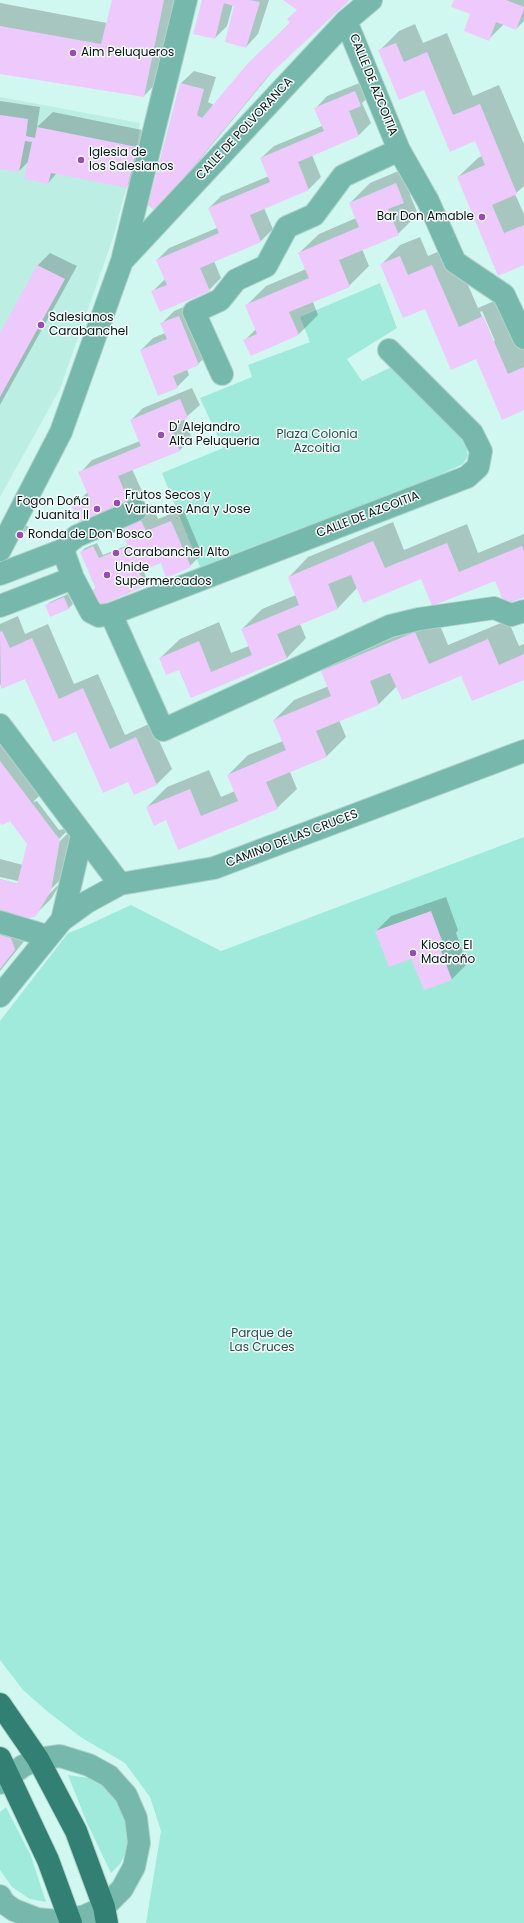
<!DOCTYPE html>
<meta charset="utf-8">
<style>
body{margin:0}
canvas{display:block;background:#d1f8f0}
</style>
<canvas width="524" height="1923"></canvas>
<script>
const ctx = document.querySelector('canvas').getContext('2d');
ctx.lineJoin = 'round';
function paint(path, color) { ctx.fillStyle = color; ctx.fill(path, 'evenodd'); }
const toPath = rows => new Path2D(rows.map(r => 'M' + r).join(''));
function strokePath(path, color, width, dash) { ctx.strokeStyle = color; ctx.lineWidth = width; ctx.lineCap = dash ? 'butt' : 'round'; ctx.setLineDash(dash || []); ctx.stroke(path); }
function write(font, color, halo, rows, align = 'center') {
  ctx.font = font + ' Poppins,sans-serif'; ctx.lineWidth = 3; ctx.setLineDash([]); ctx.textBaseline = 'middle'; ctx.strokeStyle = halo; ctx.fillStyle = color; for (const [text, x, y, turn = 0] of rows) {
    ctx.save(); ctx.translate(x, y); ctx.rotate((+turn || 0) * Math.PI / 180); ctx.textAlign = isNaN(turn) ? turn : align; if (halo) ctx.strokeText(text, 0, 0); ctx.fillText(text, 0, 0); ctx.restore();
  }
}
const built = toPath([
 [0,97,140,123,137,147,113,238,60,389,0,497]
]);
const green = toPath([
 [380,283,397,328,347,359,362,381,396,365,465,441,468,456,463,464,439,475,322,523,306,526,200,567,162,473,223,448,200,398,252,377,248,365,310,342,300,317],
 [524,837,524,1923,146,1923,161,1831,150,1797,125,1763,82,1738,48,1712,23,1690,0,1660,0,1021,68,933,79,929,131,905,221,951],
 [68,1775,89,1778,107,1789,124,1811,128,1829,127,1849,120,1864,111,1873,87,1823],
 [6,1807,31,1856,46,1902,30,1899,12,1887,0,1870,0,1812]
]);
const shadow = toPath([
 [113,0,179,0,163,76,144,96,0,73,0,3,107,23],
 [203,0,269,0,258,34,246,47,235,5,233,4,227,26,215,38],
 [285,0,349,0,277,66,168,198,149,204,181,83,194,71,216,77,208,102,214,105,249,63,291,22,298,10],
 [455,0,524,0,524,21,516,29,504,24,488,40,471,13],
 [415,24,423,43,447,33,473,96,499,85,524,144,524,186,515,194,524,214,524,265,458,177,478,158,482,156,475,140,425,88,379,51,399,31],
 [367,80,373,93,362,103,371,123,359,135,312,155,321,177,309,189,264,208,273,229,261,241,214,261,221,278,209,290,152,292,165,279,157,260,169,248,217,228,209,208,221,196,269,176,261,158,274,146,322,126,315,109,327,96],
 [0,101,40,107,37,127,53,112,152,132,142,172,126,187,57,173,48,183,29,161,19,171,0,168],
 [415,164,423,182,410,195,418,214,398,234,362,249,369,266,349,286,313,302,318,315,299,334,251,355,245,340,256,329,246,306,266,286,306,269,299,253,319,234,356,218,350,203,370,183],
 [420,237,428,256,451,246,478,308,503,297,524,346,524,409,476,358,381,265,400,245],
 [482,311,495,341,493,341,480,312],
 [50,253,77,266,0,405,0,335,38,265],
 [191,304,211,352,198,364,187,369,189,375,177,387,141,350,153,338,165,333,161,324,174,311],
 [192,388,200,405,184,419,192,438,180,450,132,469,142,491,129,503,73,505,88,492,80,473,92,460,140,441,131,420,143,408],
 [152,504,158,519,183,509,202,554,190,566,162,562,143,570,148,581,144,586,93,591,96,588,81,552,85,548,97,543,103,555,128,545,131,513],
 [393,522,404,550,467,524,478,553,524,534,524,596,495,579,422,578,357,588,338,608,300,624,306,638,287,658,191,697,179,669,160,658,180,639,219,622,231,653,249,646,242,629,262,609,296,595,289,577,308,557],
 [25,525,29,527,19,540,16,538],
 [68,594,73,604,69,608,51,616,46,606,50,602],
 [435,613,448,645,508,620,519,646,524,644,524,678,462,675,397,686,379,704,339,720,346,737,327,756,290,772,297,789,277,808,179,849,166,819,147,807,167,787,209,770,221,797,235,791,228,775,248,755,283,741,274,720,294,700,329,686,322,671,342,651],
 [18,616,25,634,48,624,74,684,98,674,125,735,151,723,172,769,157,784,129,780,25,678,2,688,0,684,0,624],
 [0,733,44,791,33,802,37,801,59,830,70,828,59,839,59,842,71,830,63,875,64,876,46,894,48,895,62,881,51,899,35,915,0,911,0,879,18,884,18,881,0,877,0,859,23,865,28,844,10,820,0,821],
 [446,897,458,930,456,933,467,964,452,979,412,957,376,931,391,916],
 [0,916,30,934,0,971]
]);
const building = toPath([
 [112,0,164,0,144,97,0,74,0,26,101,44],
 [202,0,250,0,260,2,246,48,225,42,234,6,224,3,215,39,193,34],
 [283,0,350,0,268,76,156,212,148,205,180,83,204,89,197,115,202,118,248,63,290,23,287,19,297,10],
 [454,0,506,0,524,7,524,9,516,30,496,22,489,41,464,31,470,14,451,7],
 [396,43,404,62,427,52,453,115,480,104,517,194,492,205,504,233,524,225,524,265,498,276,457,177,485,165,475,141,450,152,424,90,399,100,378,50],
 [355,91,361,106,349,111,359,136,298,162,309,190,250,215,261,242,200,268,210,291,160,312,151,291,167,285,156,260,219,233,208,208,270,182,260,158,324,131,314,108],
 [0,115,28,119,26,136,35,138,37,127,137,147,127,188,51,173,48,184,24,179,32,142,25,141,19,172,0,169],
 [396,183,404,203,388,209,399,235,339,260,350,287,289,312,299,335,251,356,243,340,257,334,245,305,309,278,298,253,359,227,349,203],
 [400,256,408,275,432,265,459,327,483,316,508,374,524,367,524,410,502,420,476,359,451,370,425,309,403,318,380,264],
 [37,265,65,279,0,397,0,333],
 [179,316,199,365,173,376,178,388,158,396,140,350,167,339,160,323],
 [180,399,188,418,170,426,180,451,118,476,130,504,80,525,71,505,89,497,78,472,141,446,130,420],
 [139,516,146,531,171,521,191,567,166,578,161,563,139,572,145,586,99,606,92,590,96,589,80,552,93,546,99,558,128,546,118,525],
 [20,528,25,531,20,541,14,538],
 [373,541,385,568,447,543,459,572,522,546,524,552,524,597,505,605,495,581,432,606,421,579,363,603,351,575,328,584,338,609,277,634,287,658,191,698,179,670,166,675,159,658,199,641,211,672,252,655,241,629,299,605,288,577],
 [64,597,69,609,50,617,45,605],
 [2,631,10,648,32,638,59,699,83,688,110,749,136,737,157,785,134,795,128,782,103,793,76,732,53,742,25,679,1,689,0,632],
 [415,632,429,664,488,639,499,665,524,654,524,680,472,701,461,676,402,700,390,673,370,681,379,705,316,731,327,757,266,782,278,809,178,850,166,820,154,826,146,807,190,789,201,816,238,801,227,775,286,750,273,720,331,696,321,671],
 [0,761,60,840,51,891,36,916,25,920,0,912,0,879,17,884,27,844,10,821,2,825,0,823],
 [431,911,444,946,440,948,452,980,424,990,411,959,389,967,375,931],
 [0,935,11,938,15,950,0,969]
]);
const minor = toPath([
 [346,21,399,150,428,201,455,262,504,295,524,338],
 [123,260,346,21,371,0],
 [389,350,472,433,481,451,478,467,467,477,111,614,163,730,390,626,419,619,494,608,511,615,524,611],
 [222,374,194,312,220,300,236,280,266,266,287,227,314,215,343,176,399,150],
 [0,550,61,432,122,261,186,0],
 [63,550,73,578,91,612,99,616,111,614],
 [0,574,63,550,69,542,77,536,136,510],
 [0,606,73,578],
 [0,725,120,884],
 [62,920,82,835],
 [0,922,47,936],
 [0,996,62,920,87,902,120,884,214,868,524,751],
 [0,1783,23,1766,38,1759,60,1756,89,1765,109,1776,126,1795,136,1818,139,1843,134,1867,122,1889,104,1907,85,1916,59,1921,37,1919,14,1910,4,1903,0,1896]
]);
const major = toPath([
 [0,1704,38,1759,76,1831,104,1907,107,1923],
 [0,1758,48,1860,71,1923]
]);
const markers = [
 [73,53,4,"#9b49b8"],
 [81,160,4,"#9b49b8"],
 [482,217,4,"#9b49b8"],
 [41,325,4,"#9b49b8"],
 [161,435,4,"#9b49b8"],
 [117,503,4,"#9b49b8"],
 [97,509,4,"#9b49b8"],
 [20,535,4,"#9b49b8"],
 [116,553,4,"#9b49b8"],
 [107,575,4,"#9b49b8"],
 [413,953,4,"#9b49b8"]
];
const poiNames = [
 ["Aim Peluqueros",81,53],
 ["Iglesia de",89,153],
 ["los Salesianos",89,167],
 ["Bar Don Amable",474,217,"right"],
 ["Salesianos",49,318],
 ["Carabanchel",49,332],
 ["D' Alejandro",169,428],
 ["Alta Peluqueria",169,442],
 ["Frutos Secos y",125,496],
 ["Variantes Ana y Jose",125,510],
 ["Fogon Doña",89,502,"right"],
 ["Juanita II",89,516,"right"],
 ["Ronda de Don Bosco",28,535],
 ["Carabanchel Alto",124,553],
 ["Unide",115,568],
 ["Supermercados",115,582],
 ["Kiosco El",421,946],
 ["Madroño",421,960]
];
const streetNames = [
 ["CALLE DE AZCOITIA",373,85,68],
 ["CALLE DE POLVORANCA",245,129,-47],
 ["CALLE DE AZCOITIA",368,515,-21],
 ["CAMINO DE LAS CRUCES",292,839,-21]
];
const parkNames = [
 ["Plaza Colonia",317,435],
 ["Azcoitia",317,449],
 ["Parque de",262,1334],
 ["Las Cruces",262,1348]
];
paint(built, '#bdeee4');
paint(green, '#a0eadc');
paint(shadow, '#0003');
paint(building, '#edcafb');
strokePath(minor, '#b1d3cc', 24);
strokePath(major, '#b1d3cc', 24);
strokePath(minor, '#76b9ac', 22);
strokePath(major, '#318073', 22);
for (const [x, y, r, color] of markers) { const dot = new Path2D(); dot.arc(x, y, r, 0, 2 * Math.PI); ctx.fillStyle = color; ctx.fill(dot); strokePath(dot, '#f6fdfc', 1.5); }
write('12px', '#061311', '#f6fdfc', poiNames, 'left');
write('12px', '#061311', '#f6fdfc', streetNames);
write('12px', '#234f48', '#f6fdfc', parkNames);
</script>
